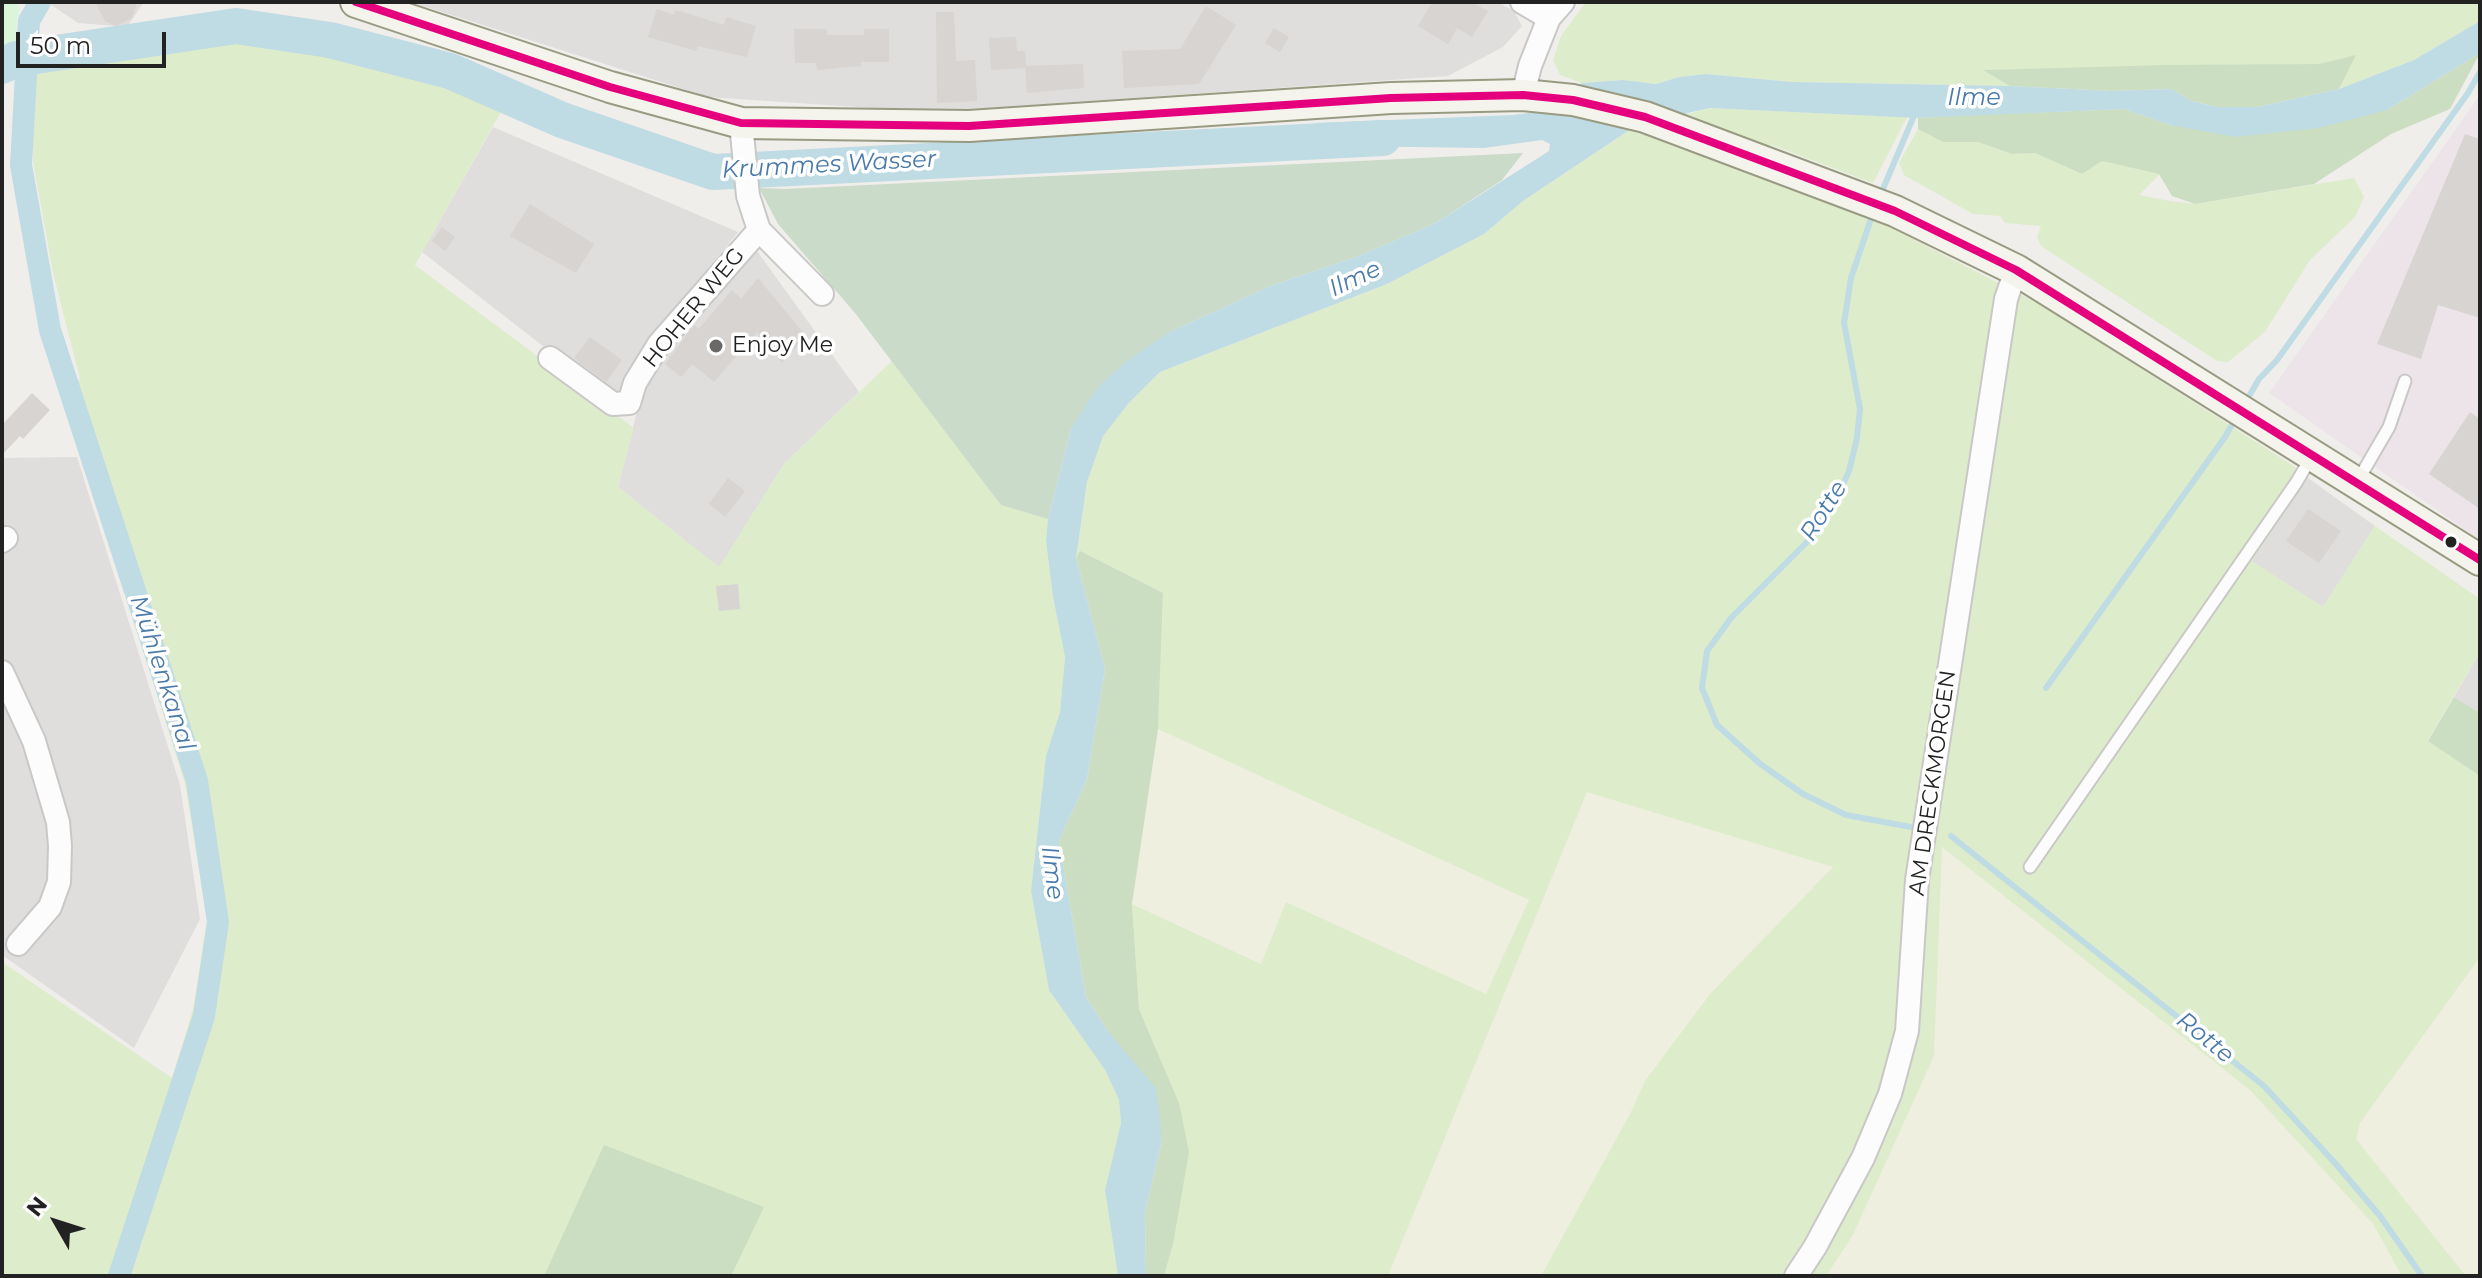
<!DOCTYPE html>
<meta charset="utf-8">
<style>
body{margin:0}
#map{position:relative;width:2482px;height:1278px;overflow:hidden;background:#f0eeeb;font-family:Montserrat,sans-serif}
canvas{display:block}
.frame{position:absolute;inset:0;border:4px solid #222;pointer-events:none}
.north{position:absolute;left:16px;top:1182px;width:80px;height:80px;-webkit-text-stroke:6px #fff;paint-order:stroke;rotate:309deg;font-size:22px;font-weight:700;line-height:32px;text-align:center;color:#222}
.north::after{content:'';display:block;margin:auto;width:28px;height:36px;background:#222;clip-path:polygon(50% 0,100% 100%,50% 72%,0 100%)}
.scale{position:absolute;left:16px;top:32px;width:150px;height:36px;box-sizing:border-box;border:4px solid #222;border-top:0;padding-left:10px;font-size:24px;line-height:28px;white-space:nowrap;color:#222;-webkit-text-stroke:6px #fff;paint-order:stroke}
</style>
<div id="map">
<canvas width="2482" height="1278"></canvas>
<div class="frame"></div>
<div class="north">N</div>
<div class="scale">50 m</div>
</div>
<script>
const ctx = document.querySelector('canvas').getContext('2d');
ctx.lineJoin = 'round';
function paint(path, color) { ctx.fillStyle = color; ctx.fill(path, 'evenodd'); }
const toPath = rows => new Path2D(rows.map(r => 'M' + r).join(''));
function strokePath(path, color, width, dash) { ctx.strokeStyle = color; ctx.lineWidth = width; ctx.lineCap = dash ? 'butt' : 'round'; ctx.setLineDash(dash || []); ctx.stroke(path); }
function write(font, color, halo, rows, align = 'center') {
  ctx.font = font + ' Montserrat,sans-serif'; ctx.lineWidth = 7; ctx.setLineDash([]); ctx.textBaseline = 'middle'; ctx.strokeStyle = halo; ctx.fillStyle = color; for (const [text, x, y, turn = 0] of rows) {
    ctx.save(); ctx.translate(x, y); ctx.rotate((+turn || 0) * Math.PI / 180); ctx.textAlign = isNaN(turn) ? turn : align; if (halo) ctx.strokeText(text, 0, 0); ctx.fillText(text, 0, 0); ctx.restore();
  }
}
const residential = toPath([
 [47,2,144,2,127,27,78,23],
 [411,2,1498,2,1514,11,1522,26,1503,47,1448,76,931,112,708,97],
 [493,127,738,232,646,348,619,397,566,364,422,252],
 [752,244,859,392,784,464,719,568,618,487,637,411,656,360],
 [77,457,180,785,200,919,134,1048,2,955,2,458],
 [2308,478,2375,526,2323,607,2251,562],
 [2480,652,2480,713,2454,697]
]);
const industrial = toPath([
 [2480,95,2480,540,2269,393]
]);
const farmland = toPath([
 [1158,729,1529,900,1487,995,1287,902,1262,964,1132,904],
 [1586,791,1834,866,1710,994,1646,1081,1631,1112,1541,1276,1388,1276],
 [1941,846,2251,1091,2373,1224,2402,1276,1826,1276,1853,1235,1934,1056],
 [2480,957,2480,1276,2466,1276,2356,1139,2360,1123]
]);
const grass = toPath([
 [1586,2,2480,2,2480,21,2414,60,2339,89,2355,56,2319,64,1984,70,2010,86,1792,82,1706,74,1679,77,1656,84,1623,80,1582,83,1560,75,1553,60,1561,36],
 [241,16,327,30,453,61,516,85,415,265,634,428,618,487,719,567,784,464,892,361,1001,504,1048,519,1046,541,1053,597,1065,657,1060,712,1046,757,1031,891,1049,990,1105,1070,1119,1100,1121,1123,1105,1190,1118,1276,2,1276,2,962,172,1078,193,1009,207,920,185,784,61,389,80,379,53,273,33,162,33,84,38,44],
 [1710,108,1907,117,1873,183,1772,145,1728,162,1860,212,2045,307,2292,465,2308,478,2252,561,2323,607,2375,526,2480,599,2480,652,2428,740,2480,776,2480,957,2360,1123,2356,1139,2466,1276,2402,1276,2373,1224,2251,1091,1942,847,1934,1056,1853,1235,1826,1276,1541,1276,1631,1112,1645,1081,1710,994,1833,867,1587,792,1388,1276,1164,1276,1173,1244,1179,1103,1139,1009,1132,904,1261,964,1286,902,1486,994,1529,900,1158,729,1163,593,1076,558,1087,482,1102,436,1128,404,1160,372,1387,284,1484,234,1523,201,1631,129],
 [1918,129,1943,142,1978,142,2012,154,2035,153,2082,174,2102,161,2160,174,2139,195,2170,201,2195,204,2354,178,2364,197,2355,217,2310,260,2265,332,2228,362,2217,361,2041,246,2037,237,2041,226,2005,223,2000,216,1973,214,1904,175,1899,163]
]);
const forest = toPath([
 [2480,53,2450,109,2391,134,2314,184,2195,204,2172,196,2159,174,2102,161,2082,174,2035,153,2012,154,1978,142,1943,142,1918,129,1918,118,1975,115,2124,109,2170,125,2387,110],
 [2356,55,2339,89,2257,107,2217,107,2191,101,2172,89,2112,91,2010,86,1983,70,2168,65,2319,64],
 [1080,551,1163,593,1158,729,1132,904,1139,1009,1179,1103,1189,1152,1173,1244,1164,1276,1146,1276,1145,1213,1162,1139,1107,1030,1086,997,1059,841,1087,779,1105,669,1076,558],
 [2454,697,2480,713,2480,776,2428,741],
 [604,1145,764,1207,731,1276,544,1276]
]);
const cemetery = toPath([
 [1523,153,1502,180,1436,223,1356,257,1273,285,1170,332,1071,429,1048,519,1001,505,855,313,778,224,759,188,785,189]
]);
const park = toPath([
 [2,2,19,5,14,55,2,61]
]);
const water = toPath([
 [2480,21,2480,53,2387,110,2318,128,2236,137,2170,125,2124,109,1918,118,1710,108,1692,112,1631,129,1523,201,1484,234,1387,284,1160,372,1128,404,1103,436,1087,482,1076,558,1105,669,1087,779,1059,841,1086,997,1107,1030,1156,1088,1162,1139,1145,1213,1146,1276,1118,1276,1105,1190,1121,1123,1119,1100,1105,1070,1049,990,1031,891,1046,756,1060,712,1065,657,1053,597,1046,541,1048,519,1071,429,1097,388,1128,360,1170,332,1273,285,1356,257,1436,223,1549,151,1550,144,1542,140,1484,148,1340,146,1315,123,1513,115,1544,111,1582,83,1623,80,1656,84,1679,77,1706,74,1792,82,2010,86,2112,91,2172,89,2191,101,2217,107,2257,107,2339,89,2414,60]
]);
const stream = toPath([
 [1880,196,1916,111],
 [1874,210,1851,278,1844,323,1860,409,1857,438,1849,471,1834,504,1809,540,1731,618,1707,651,1702,688,1717,725,1759,763,1803,794,1846,815,1911,827],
 [2245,403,2259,379,2277,360,2468,93,2480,72],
 [2046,688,2225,437,2237,416],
 [1951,836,2264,1086,2335,1163,2380,1216,2422,1276]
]);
const canal = toPath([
 [40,2,29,21,21,165,50,330,197,781,218,922,204,1016,119,1276]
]);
const river = toPath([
 [2,66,16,59,236,26,330,40,450,71,562,120,713,172,1383,138]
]);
const building = toPath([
 [95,2,137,2,132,18,116,26,105,21],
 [1432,2,1472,2,1488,11,1472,37,1457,28,1448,44,1418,26],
 [1206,6,1236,25,1199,84,1124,88,1122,51,1180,49],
 [657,9,674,15,676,10,724,25,726,17,756,26,747,57,698,46,696,51,648,37],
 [936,12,954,12,956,61,975,60,977,101,937,103],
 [1274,28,1289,37,1280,52,1265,43],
 [794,29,827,29,827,35,864,35,864,29,889,29,889,62,861,62,861,66,817,70,816,63,795,63],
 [1016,37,1017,51,1025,51,1026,66,1083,64,1084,88,1027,93,1025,68,991,70,989,38],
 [2465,134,2480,139,2480,318,2438,305,2421,359,2377,344],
 [530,204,594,244,576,273,510,236],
 [442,227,455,237,445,251,432,241],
 [758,278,806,336,782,363,757,332,714,382,692,364,681,377,665,364,694,325,699,329,732,290,741,299],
 [590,337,622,360,606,382,574,358],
 [32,393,50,410,23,439,20,436,2,455,2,425],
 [2470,412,2480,419,2480,509,2429,474],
 [728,478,745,491,725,517,709,504],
 [2308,509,2341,531,2319,563,2286,541],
 [738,584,740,609,719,611,716,586]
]);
const lane = toPath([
 [2357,482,2389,427,2405,381],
 [2030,867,2296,483,2312,456]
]);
const street = toPath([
 [1522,2,1549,18],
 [1523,95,1530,66,1549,18,1563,2],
 [741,123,748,196,759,230,822,294],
 [550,358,613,404,629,403,635,383,659,344,759,230],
 [2,541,6,538],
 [2,672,34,741,58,822,60,846,59,882,50,907,18,944],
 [1796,1276,1815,1247,1863,1158,1890,1094,1907,1031,1917,880,2006,299,2016,270]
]);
const secondary = toPath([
 [356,2,610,87,741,123,969,126,1391,98,1523,95,1573,100,1645,117,1895,211,2016,270,2480,560]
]);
const bus1 = toPath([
 [356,2,610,87,741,123,969,126,1391,98,1523,95,1573,100,1645,117,1895,211,2016,270,2480,560]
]);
const markers = [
 [716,346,8,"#6a6968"],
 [2451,542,7,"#222"]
];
const streetNames = [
 ["HOHER WEG",694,308,-51],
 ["AM DRECKMORGEN",1933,783,-82]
];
const poiNames = [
 ["Enjoy Me",732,346]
];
const waterNames = [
 ["Ilme",1974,98],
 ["Krummes Wasser",829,165,-3],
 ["Ilme",1355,279,-25],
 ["Rotte",1824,511,-58],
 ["Mühlenkanal",162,673,72],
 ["Ilme",1052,873,83],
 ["Rotte",2205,1038,39]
];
paint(residential, '#dfdedc');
paint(industrial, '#ede4e9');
paint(farmland, '#efefdf');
paint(grass, '#ddeccb');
paint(forest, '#cbdec1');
paint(cemetery, '#cadbca');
paint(park, '#daf5da');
paint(water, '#bfdbe3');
strokePath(stream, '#bfdbe3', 6);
strokePath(canal, '#bfdbe3', 22);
strokePath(river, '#bfdbe3', 36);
paint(building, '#d7d4d2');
strokePath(lane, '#c9c8c7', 15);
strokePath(street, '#c9c8c7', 26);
strokePath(secondary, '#999a82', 34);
strokePath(lane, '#fdfcfc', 11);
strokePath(street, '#fdfcfc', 22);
strokePath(secondary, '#f4f4ed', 30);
strokePath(bus1, '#e5007d', 8);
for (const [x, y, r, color] of markers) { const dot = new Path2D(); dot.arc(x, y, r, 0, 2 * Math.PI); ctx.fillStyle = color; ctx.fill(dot); strokePath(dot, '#fff', 3); }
write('22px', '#222', '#fff', streetNames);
write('22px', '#222', '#fff', poiNames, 'left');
write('italic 24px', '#4a7aab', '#fff', waterNames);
</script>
